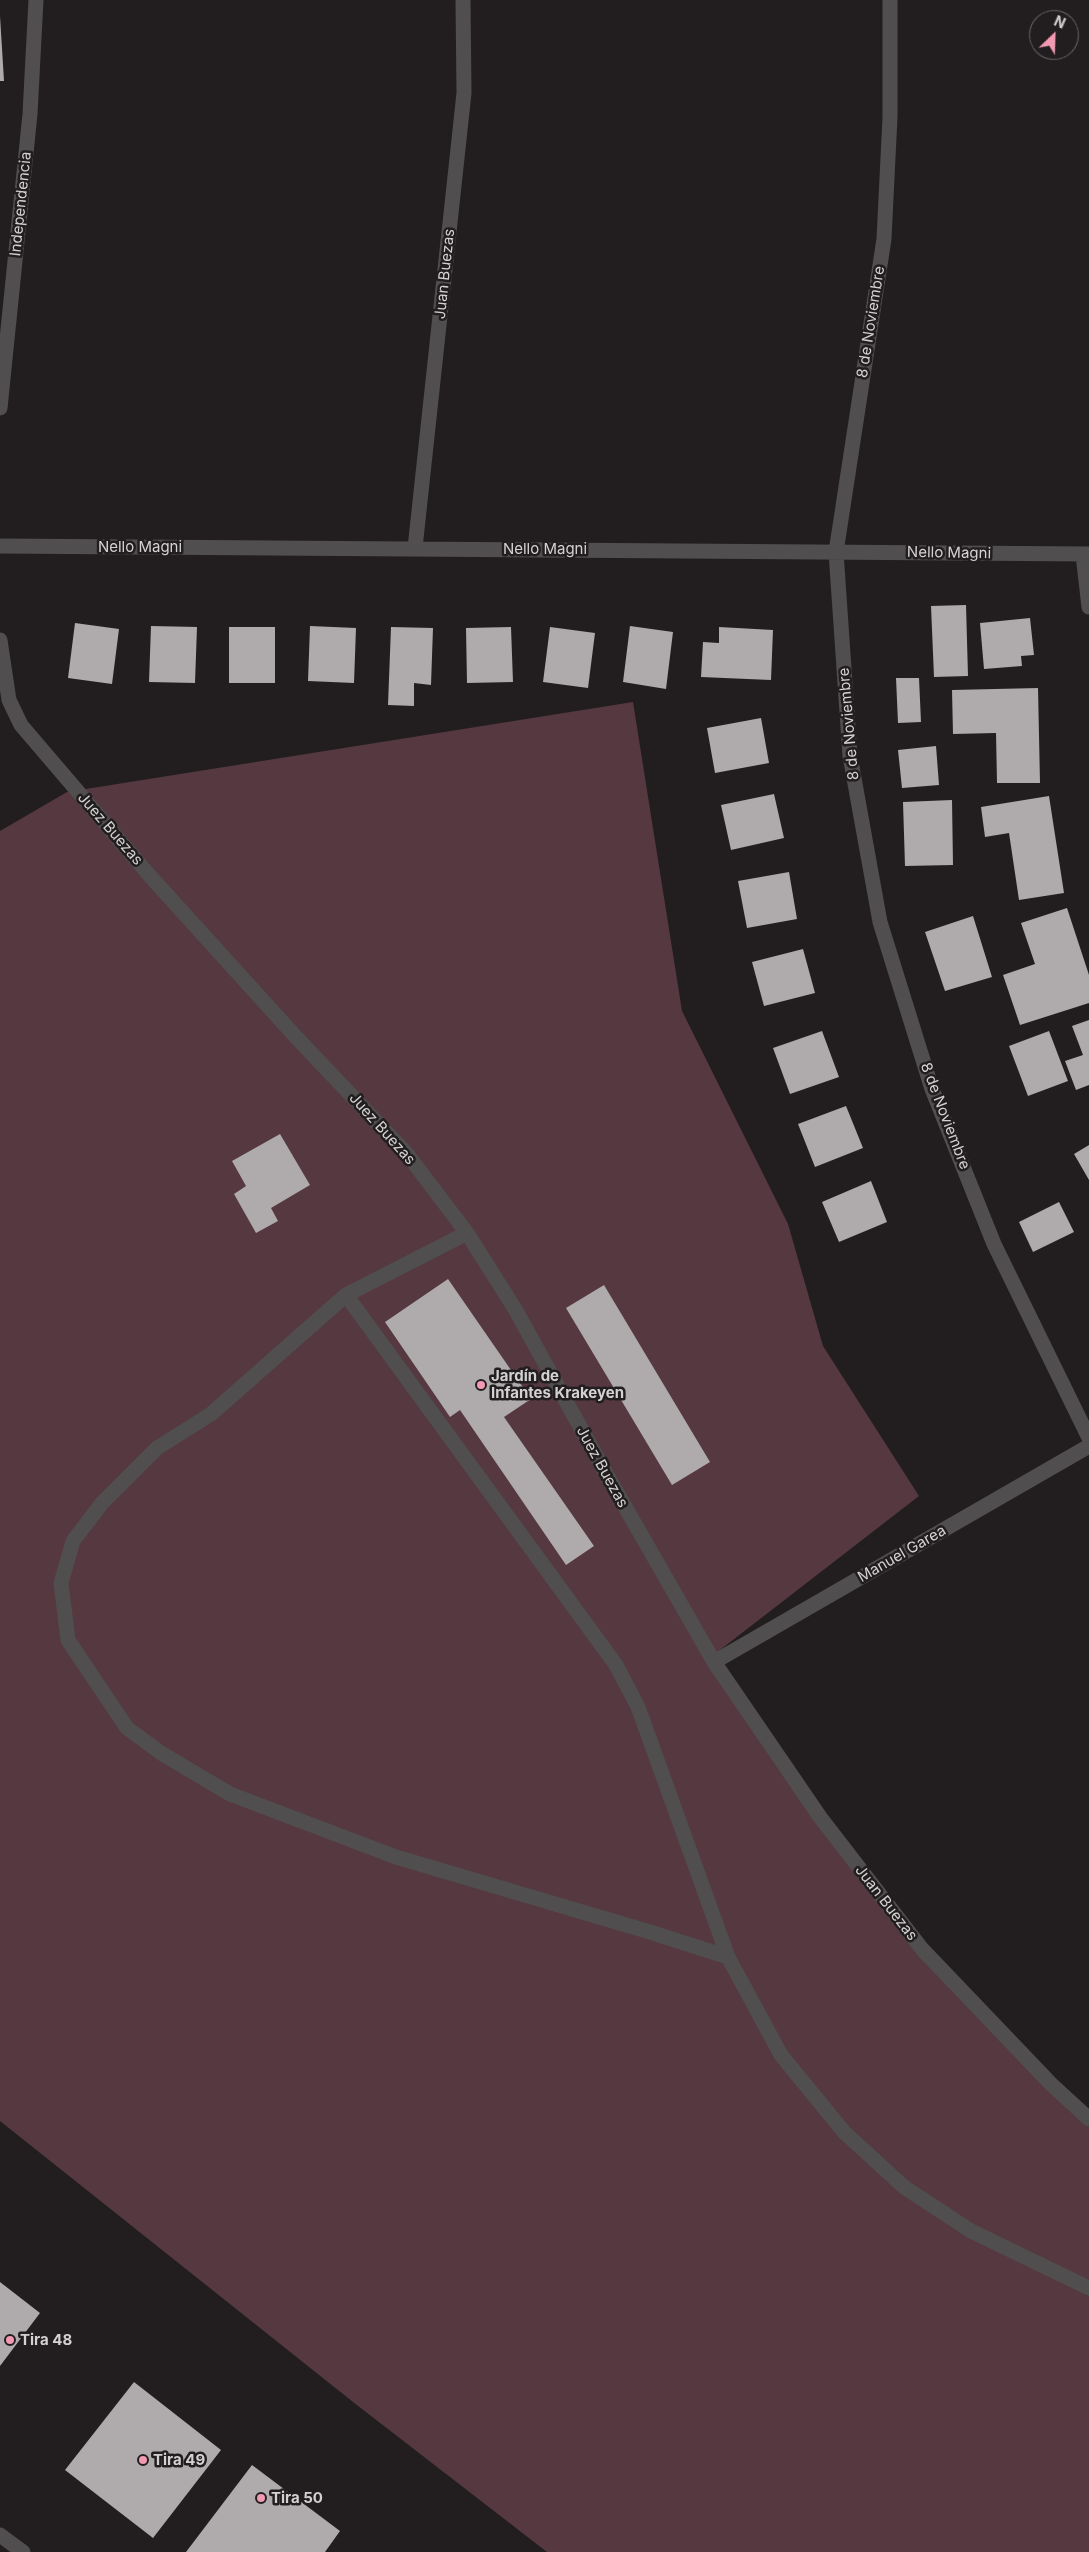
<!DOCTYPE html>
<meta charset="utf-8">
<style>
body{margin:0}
#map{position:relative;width:1089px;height:2552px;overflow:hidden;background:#221e1f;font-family:Inter,sans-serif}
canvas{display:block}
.north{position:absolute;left:1029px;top:10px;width:50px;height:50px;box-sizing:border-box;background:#221e1f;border:1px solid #696667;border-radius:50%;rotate:24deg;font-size:14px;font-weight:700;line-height:20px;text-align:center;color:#d4d1d2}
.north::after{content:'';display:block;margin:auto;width:18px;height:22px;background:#f19ab2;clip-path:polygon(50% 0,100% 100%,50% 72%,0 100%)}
</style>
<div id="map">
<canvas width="1089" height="2552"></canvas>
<div class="north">N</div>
</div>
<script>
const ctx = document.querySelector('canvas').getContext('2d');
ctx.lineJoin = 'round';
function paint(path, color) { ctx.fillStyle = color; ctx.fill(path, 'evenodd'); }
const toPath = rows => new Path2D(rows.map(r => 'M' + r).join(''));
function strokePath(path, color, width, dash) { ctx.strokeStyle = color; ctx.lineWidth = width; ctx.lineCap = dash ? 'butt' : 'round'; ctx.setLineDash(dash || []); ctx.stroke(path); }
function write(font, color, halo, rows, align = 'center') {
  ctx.font = font + ' Inter,sans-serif'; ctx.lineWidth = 5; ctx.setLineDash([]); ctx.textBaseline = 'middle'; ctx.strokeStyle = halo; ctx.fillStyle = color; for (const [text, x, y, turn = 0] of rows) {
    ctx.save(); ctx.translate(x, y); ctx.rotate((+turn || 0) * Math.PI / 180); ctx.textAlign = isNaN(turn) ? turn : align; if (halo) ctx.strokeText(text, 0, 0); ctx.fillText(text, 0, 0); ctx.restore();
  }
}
const green = toPath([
 [633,702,682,1011,788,1224,823,1346,919,1496,707,1660,918,1952,1089,2121,1089,2552,547,2552,353,2402,0,2121,0,831,67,792]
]);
const building = toPath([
 [0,16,4,81,0,81],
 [966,605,968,676,934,677,931,606],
 [1030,618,1034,655,1021,656,1022,666,984,669,980,623],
 [75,623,119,629,112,684,68,678],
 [151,626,197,627,195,683,149,682],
 [310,626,356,628,354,683,308,681],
 [630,626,673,632,666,689,623,682],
 [229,627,275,627,275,683,229,683],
 [391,627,433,628,431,685,414,683,414,706,388,705],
 [511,627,513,682,467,683,466,628],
 [550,627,595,633,588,688,543,682],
 [719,627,773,630,771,680,701,677,703,642,719,643],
 [896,678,919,678,921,722,898,723],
 [1038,688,1040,783,997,783,996,733,953,734,952,690],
 [761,718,769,763,715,773,707,728],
 [936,746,939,785,902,788,898,750],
 [774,794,784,838,731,850,721,805],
 [1049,796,1064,893,1019,900,1009,833,985,837,981,807],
 [952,800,953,865,905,866,903,802],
 [789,872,797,919,747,928,738,881],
 [1067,908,1089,975,1089,1003,1020,1025,1003,975,1035,964,1021,923],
 [973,916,992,977,945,991,925,932],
 [803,949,815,993,764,1006,752,962],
 [1089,1020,1089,1085,1076,1090,1065,1061,1083,1055,1072,1026],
 [822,1031,839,1077,790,1094,773,1048],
 [1049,1031,1068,1081,1028,1096,1009,1046],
 [846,1106,863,1148,815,1167,798,1124],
 [280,1134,310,1185,271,1208,278,1221,256,1233,234,1194,246,1186,232,1161],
 [1089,1145,1089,1180,1074,1154],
 [871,1181,887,1222,839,1242,822,1202],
 [1059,1202,1074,1232,1033,1252,1019,1222],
 [448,1279,531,1399,504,1417,594,1546,566,1565,460,1410,450,1417,385,1322],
 [604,1285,710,1462,672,1485,566,1308],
 [0,2282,40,2313,0,2366],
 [134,2382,221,2450,153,2538,65,2470],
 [252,2465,340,2531,325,2552,186,2552]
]);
const street = toPath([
 [890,0,890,117,884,239,836,552,850,756,880,922,932,1089,994,1244,1089,1438],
 [0,408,30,114,36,0],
 [0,546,1089,554],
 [415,548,464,93,463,0],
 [1083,555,1089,607],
 [0,640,9,700,21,725,150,876,295,1036,407,1154,467,1233,515,1309,604,1470,714,1662,820,1817,922,1949,1051,2084,1089,2119],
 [467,1233,346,1295,211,1414,157,1448,102,1503,73,1541,61,1583,68,1640,127,1728,161,1753,230,1794,396,1857,650,1932,728,1957],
 [346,1295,616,1665,638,1707,728,1957,781,2055,844,2132,904,2187,971,2231,1089,2288],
 [714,1662,1089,1446],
 [0,2535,23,2552]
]);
const markers = [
 [481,1385,5,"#f19ab2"],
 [10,2340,5,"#f19ab2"],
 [143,2460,5,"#f19ab2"],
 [261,2498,5,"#f19ab2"]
];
const streetNames = [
 ["Independencia",21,204,-84],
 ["Juan Buezas",445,274,-84],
 ["8 de Noviembre",871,322,-81],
 ["Nello Magni",140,547],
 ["Nello Magni",545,549],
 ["Nello Magni",949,553,1],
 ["8 de Noviembre",849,724,-95],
 ["Juez Buezas",110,829,49],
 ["8 de Noviembre",945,1116,69],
 ["Juez Buezas",382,1129,48],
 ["Juez Buezas",602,1467,61],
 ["Manuel Garea",902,1554,-30],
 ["Juan Buezas",886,1903,52]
];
const poiNames = [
 ["Jardín de",491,1376],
 ["Infantes Krakeyen",491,1393],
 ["Tira 48",20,2340],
 ["Tira 49",153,2460],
 ["Tira 50",271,2498]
];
paint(green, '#553840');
paint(building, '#afaaab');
strokePath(street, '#504e4f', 15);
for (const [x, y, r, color] of markers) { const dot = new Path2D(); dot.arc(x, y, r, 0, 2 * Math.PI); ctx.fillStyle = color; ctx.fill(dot); strokePath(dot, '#221e1f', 2); }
write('15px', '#d4d1d2', '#221e1f', streetNames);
write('bold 15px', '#d4d1d2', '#221e1f', poiNames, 'left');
</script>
